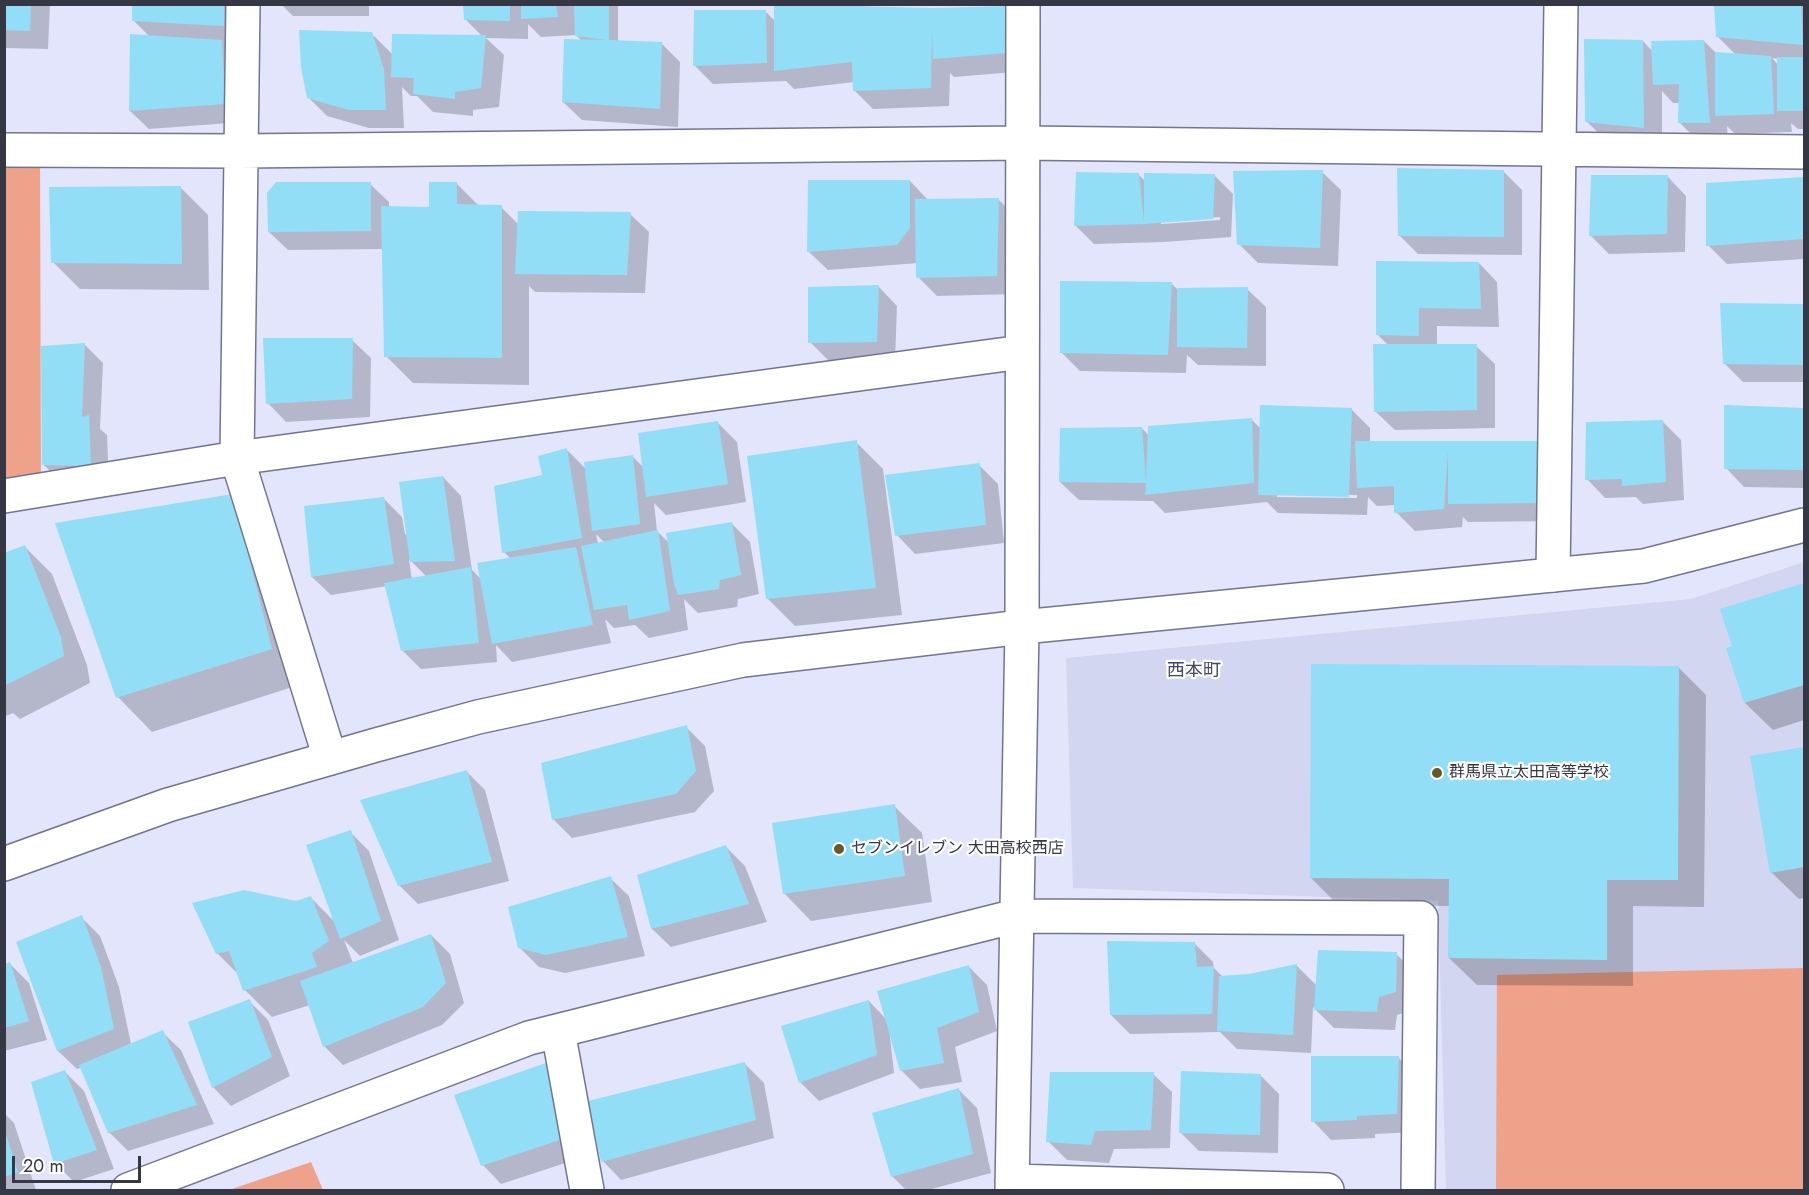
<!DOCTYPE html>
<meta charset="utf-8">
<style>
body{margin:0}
#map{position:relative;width:1809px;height:1195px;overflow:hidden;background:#e2e5fc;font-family:Jost,sans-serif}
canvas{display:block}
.frame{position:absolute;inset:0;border:6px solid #353745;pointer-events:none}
.scale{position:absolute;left:12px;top:1156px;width:129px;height:27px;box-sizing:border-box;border:3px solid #353745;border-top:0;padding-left:8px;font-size:18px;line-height:21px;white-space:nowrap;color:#353745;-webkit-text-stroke:4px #fff;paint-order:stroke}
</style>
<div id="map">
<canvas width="1809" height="1195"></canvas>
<div class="frame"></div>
<div class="scale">20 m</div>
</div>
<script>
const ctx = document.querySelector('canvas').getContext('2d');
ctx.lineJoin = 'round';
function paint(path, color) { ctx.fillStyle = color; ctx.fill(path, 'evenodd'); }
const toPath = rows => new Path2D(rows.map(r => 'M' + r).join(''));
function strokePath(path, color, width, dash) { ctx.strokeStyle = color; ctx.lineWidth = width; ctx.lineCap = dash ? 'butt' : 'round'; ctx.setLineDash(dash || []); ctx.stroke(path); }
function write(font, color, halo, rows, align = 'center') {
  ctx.font = font + ' Jost,"Noto Sans JP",sans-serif'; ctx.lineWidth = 4.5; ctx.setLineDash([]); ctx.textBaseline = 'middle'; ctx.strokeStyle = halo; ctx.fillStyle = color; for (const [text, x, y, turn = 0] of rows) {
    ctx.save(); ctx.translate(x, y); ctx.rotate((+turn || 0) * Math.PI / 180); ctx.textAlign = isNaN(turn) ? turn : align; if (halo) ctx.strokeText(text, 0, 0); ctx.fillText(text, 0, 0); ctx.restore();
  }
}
const built = toPath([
 [1804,562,1804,1190,1446,1190,1438,901,1073,888,1066,658,1691,599]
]);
const green = toPath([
 [5,150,40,150,41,490,5,497],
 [1804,968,1804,1190,1496,1190,1497,975],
 [311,1162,323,1190,229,1190]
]);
const shadow = toPath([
 [4,4,50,4,48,49,4,48],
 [133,4,251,4,243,122,149,129,130,111,150,37,133,20],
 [281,4,369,4,369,16,293,16],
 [465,4,618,4,618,42,661,43,680,62,678,127,582,120,563,102,582,41,576,35,541,37,528,24,528,39,486,38,504,55,499,107,473,110,473,116,433,112,417,96,411,96,402,87,404,128,369,128,327,116,308,97,372,34,393,55,483,37,465,19],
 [775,4,933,9,1006,8,1026,71,954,77,950,73,949,106,873,109,854,90,854,82,794,89,786,81,713,84,695,66,766,12,775,21],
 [1714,4,1804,4,1804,129,1798,129,1791,123,1792,132,1735,134,1727,126,1728,141,1698,141,1679,122,1680,103,1673,103,1662,91,1662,146,1606,140,1587,122,1643,41,1653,52,1704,41,1716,53,1736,55,1718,37,1716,7],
 [1772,58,1779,59,1779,66],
 [1322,172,1341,190,1338,266,1258,263,1239,244],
 [1504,172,1522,190,1522,255,1418,254,1399,235],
 [1138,174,1145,181,1214,175,1233,194,1231,237,1164,242,1094,244,1075,225],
 [1220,217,1220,220,1161,224,1161,221],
 [1668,177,1686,196,1685,252,1609,254,1590,235],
 [1804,178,1804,259,1727,264,1708,245,1707,184],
 [910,181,929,201,998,199,1017,218,1016,294,937,296,918,277,918,263,828,270,809,252],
 [456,183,479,206,501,207,519,225,630,214,649,232,645,293,535,292,529,286,529,385,413,383,386,356,383,249,288,250,269,232,370,184,389,202,389,208,430,209],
 [180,187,208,215,209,290,80,289,53,262],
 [1479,263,1497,282,1499,327,1437,326,1437,346,1476,346,1495,364,1495,428,1395,430,1376,412,1388,345,1377,334],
 [1172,284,1177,289,1247,289,1266,307,1266,366,1198,365,1187,355,1186,373,1080,371,1062,353],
 [879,287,897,306,895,360,829,361,810,342],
 [1721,304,1804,305,1804,382,1743,382,1724,363],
 [352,340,371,358,370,417,286,422,268,403],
 [84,344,103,363,100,429,107,435,109,484,62,483,43,464],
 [1726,406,1804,410,1804,488,1744,487,1726,468],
 [1351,409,1370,428,1370,443,1541,442,1557,521,1468,522,1463,517,1462,527,1415,531,1396,512,1396,505,1377,506,1368,497,1367,515,1278,513,1267,502,1165,513,1153,501,1079,500,1060,482,1142,428,1149,436,1251,419,1261,429],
 [1277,494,1357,495,1357,498,1277,497],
 [1663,422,1681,440,1684,500,1643,504,1636,497,1605,498,1587,479],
 [718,423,737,442,746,502,666,515,654,503,657,531,670,544,731,523,750,542,759,594,738,599,737,607,698,613,684,599,688,630,649,638,635,625,614,628,605,619,611,643,512,662,496,645,497,662,421,669,402,650,387,586,331,595,312,577,383,498,402,517,405,534,408,534,443,477,461,496,472,570,481,579,511,559,504,552,544,476,566,449,586,469,633,457,644,468],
 [596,534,605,543,598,544],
 [409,559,427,577,412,580],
 [856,442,883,469,902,615,795,626,768,599],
 [979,465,998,484,1004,543,915,554,897,535],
 [233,496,305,683,152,732,118,697],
 [25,547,52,574,87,665,90,683,20,719,13,713,4,717,4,554],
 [1804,584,1804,720,1773,730,1745,703,1728,649,1734,647,1722,610],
 [1678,667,1706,695,1704,907,1633,906,1633,986,1477,985,1449,958,1450,906,1338,905,1311,878],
 [686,727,705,746,714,791,695,812,572,838,553,819],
 [1804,749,1804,898,1799,899,1771,872,1752,757],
 [466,771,485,790,509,881,418,904,399,885],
 [894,806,922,833,932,902,811,921,784,893],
 [350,832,369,851,399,940,360,956,344,940,353,963,431,935,450,954,464,1003,442,1025,343,1065,324,1046,310,1005,272,1017,245,990,239,975,217,953,296,902,311,898,336,923],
 [726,847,745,866,767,922,671,947,652,929,639,876],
 [610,878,629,896,645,956,565,973,539,967,520,948],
 [81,917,100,936,119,987,131,1044,162,1032,181,1050,214,1124,128,1151,109,1132,82,1067,77,1069,58,1051],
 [1194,943,1213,962,1214,968,1223,977,1249,975,1296,965,1317,986,1396,954,1415,972,1414,1010,1397,1015,1395,1030,1334,1028,1313,1007,1311,1053,1237,1049,1220,1032,1130,1034,1111,1015],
 [10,964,29,983,47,1040,4,1051,4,966],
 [969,967,987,985,997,1031,955,1047,962,1082,920,1089,901,1070,892,1036,890,1037,894,1073,819,1101,800,1082,869,1001,886,1019],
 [249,1001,268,1020,290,1076,231,1106,213,1087],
 [1398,1057,1417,1076,1416,1132,1375,1134,1375,1138,1331,1140,1313,1121],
 [546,1064,564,1083,587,1156,501,1184,483,1165],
 [745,1064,764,1083,774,1138,621,1180,603,1161],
 [65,1072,84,1091,114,1169,74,1182,55,1163],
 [1153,1074,1172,1092,1170,1148,1114,1149,1109,1163,1067,1160,1048,1141],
 [1260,1075,1279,1094,1278,1153,1199,1151,1180,1132],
 [958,1089,977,1108,991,1173,928,1190,906,1190,892,1176],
 [4,1113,14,1123,36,1190,4,1190]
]);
const building = toPath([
 [4,4,31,4,30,31,4,30],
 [132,4,224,4,224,26,132,21],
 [463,4,510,4,510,21,464,20],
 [521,4,556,4,558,17,521,19],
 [574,4,609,4,609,40,662,42,660,109,562,102,564,39,607,40,575,36],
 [774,4,933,8,1007,6,1008,53,933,59,932,28,931,88,853,91,852,62,774,71],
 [1714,4,1801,4,1803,45,1716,37],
 [694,10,766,10,767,63,693,66],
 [299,30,372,32,384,69,386,110,349,110,307,98,301,67],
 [130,34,222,40,225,104,129,111],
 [392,34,486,35,481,88,455,92,455,99,413,94,414,78,391,77],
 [1584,39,1643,40,1644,128,1585,122],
 [1704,40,1710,123,1678,123,1679,84,1653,85,1651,41],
 [1715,52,1771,56,1774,114,1715,116],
 [1777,57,1804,57,1804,111,1777,111],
 [1397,168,1504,170,1504,237,1398,236],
 [1323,170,1320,248,1237,245,1233,171],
 [1076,172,1139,173,1144,222,1144,173,1215,174,1213,219,1144,224,1074,226],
 [1591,175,1668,175,1667,234,1589,236],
 [1804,177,1804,239,1706,246,1706,183],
 [808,180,910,180,910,228,897,245,807,252],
 [276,182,371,182,371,231,268,232,267,193],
 [429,182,457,182,457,204,502,205,502,358,384,357,381,206,429,207],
 [181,186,182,264,51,263,49,187],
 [999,198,997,276,916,278,915,199],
 [518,211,631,212,627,275,515,274],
 [1376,261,1479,262,1481,309,1419,308,1419,336,1376,335],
 [1060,281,1172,282,1168,355,1060,353],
 [879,285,877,342,808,343,808,287],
 [1248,287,1247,348,1177,347,1177,288],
 [1720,303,1804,304,1804,365,1723,364],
 [263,338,353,338,352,399,266,404],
 [85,343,82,417,89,415,91,466,42,465,41,346],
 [1373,344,1477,344,1477,410,1374,412],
 [1260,405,1352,408,1349,497,1258,495],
 [1724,405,1804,408,1804,470,1724,469],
 [1252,418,1254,483,1145,495,1146,483,1059,482,1060,428,1142,427,1146,481,1148,426],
 [1663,420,1666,482,1622,486,1622,479,1585,480,1586,422],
 [718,421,728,484,646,497,638,433],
 [857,440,876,588,766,599,747,456],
 [1355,441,1542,441,1539,503,1448,504,1448,451,1444,509,1394,513,1394,486,1357,488],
 [567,448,582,538,502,553,494,486,542,475,538,456],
 [633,455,640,524,592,531,584,462],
 [980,463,986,525,895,536,885,475],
 [443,476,455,561,410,562,399,482],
 [233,494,272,649,116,698,55,523],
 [384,497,394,564,311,577,304,506],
 [732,522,741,575,720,580,719,589,678,595,674,584,666,533],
 [658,530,670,611,629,620,627,605,594,610,581,546],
 [25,545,61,637,64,656,4,686,4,553],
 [576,547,593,625,492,644,477,563],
 [471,567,479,643,401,651,384,583],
 [1804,583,1804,685,1744,703,1726,648,1732,646,1720,609],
 [1311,664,1679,666,1678,880,1607,880,1607,960,1448,958,1449,879,1310,878],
 [687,725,696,771,676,794,552,820,541,763],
 [1804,747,1804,867,1770,873,1750,756],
 [467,770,492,862,398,886,360,800],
 [895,804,905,876,783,894,772,823],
 [351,830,381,921,340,939,306,845],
 [726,845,749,904,651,929,637,875],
 [611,876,628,937,546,955,518,948,508,907],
 [244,890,296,901,311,896,329,941,312,953,317,967,243,991,229,951,216,954,192,903],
 [82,915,101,967,114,1029,57,1051,16,942],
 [431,934,446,983,423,1007,323,1047,300,981],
 [1107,941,1195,942,1197,967,1214,966,1212,1014,1110,1015],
 [1318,950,1397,952,1396,992,1379,997,1377,1012,1314,1010],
 [10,962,29,1021,4,1028,4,964],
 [1297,964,1293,1035,1217,1031,1219,976,1249,974],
 [969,965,979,1012,937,1028,944,1063,900,1071,877,991],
 [250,999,272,1057,212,1088,188,1022],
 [869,1000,877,1055,799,1083,781,1026],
 [163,1030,197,1105,108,1133,79,1065],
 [1311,1056,1399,1056,1397,1114,1357,1116,1357,1120,1311,1122],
 [745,1062,756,1120,601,1162,588,1101],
 [546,1063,569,1137,481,1166,454,1095],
 [65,1070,97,1150,54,1164,31,1082],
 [1181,1071,1261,1074,1260,1135,1179,1133],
 [1050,1072,1154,1072,1151,1130,1095,1131,1091,1145,1046,1142],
 [959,1088,973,1154,891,1177,872,1113],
 [5,1131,18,1172,5,1177]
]);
const minor = toPath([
 [243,4,237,458,330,758],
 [4,150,240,151,1023,143,1804,152],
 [4,496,237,458,1022,352],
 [1553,575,1561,4],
 [558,1031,587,1190],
 [1012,1181,1327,1190],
 [128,1190,529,1038,1016,916,1421,918,1418,1190],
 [1012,1190,1022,627,1023,4]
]);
const tertiary = toPath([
 [4,864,168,805,376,745,478,717,743,660,1022,627,1644,566,1804,525]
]);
const markers = [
 [1437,773,6,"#635a27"],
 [839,849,6,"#635a27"]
];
const poiNames = [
 ["群馬県立太田高等学校",1449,773],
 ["セブンイレブン 大田高校西店",851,849]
];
const neighbourhoodNames = [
 ["西本町",1194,672]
];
paint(built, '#d2d6f0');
paint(green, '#eea289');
paint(shadow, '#0003');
paint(building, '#91def6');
strokePath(minor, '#717495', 36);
strokePath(tertiary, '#717495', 36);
strokePath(minor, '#fff', 33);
strokePath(tertiary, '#fff', 33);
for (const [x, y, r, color] of markers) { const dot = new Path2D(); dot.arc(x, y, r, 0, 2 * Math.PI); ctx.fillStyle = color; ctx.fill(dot); strokePath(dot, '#fff', 2); }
write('16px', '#353745', '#fff', poiNames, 'left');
write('18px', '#434664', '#fff', neighbourhoodNames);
</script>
